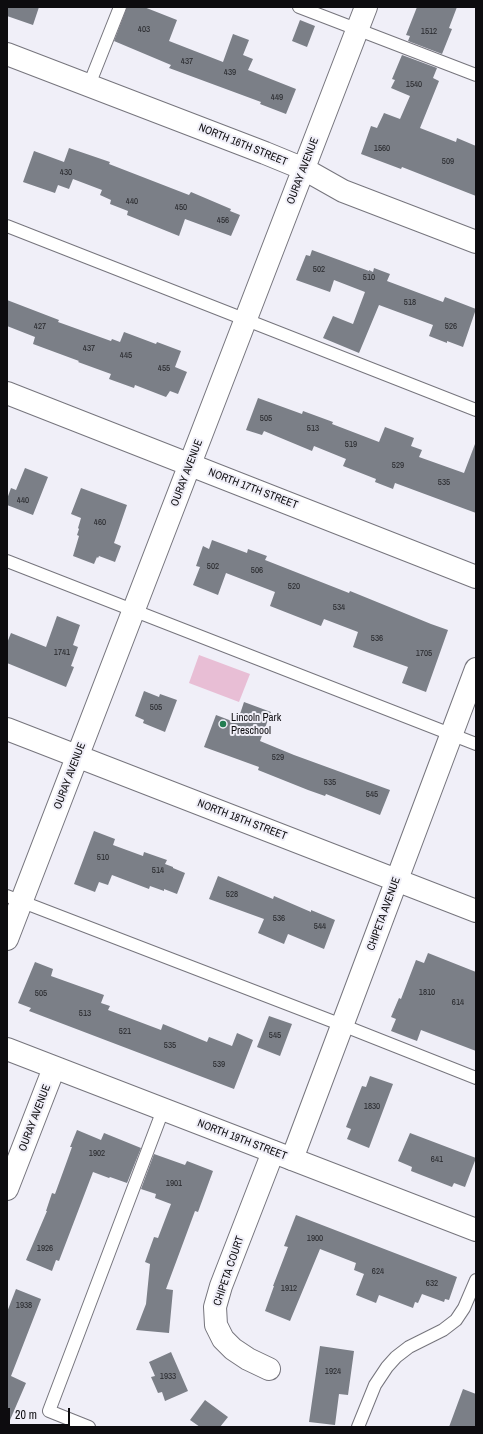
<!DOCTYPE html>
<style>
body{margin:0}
#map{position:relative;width:483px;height:1434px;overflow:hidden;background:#f0eff8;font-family:"Archivo Narrow",sans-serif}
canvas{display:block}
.frame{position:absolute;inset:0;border:8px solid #0d0c0f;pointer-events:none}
.scale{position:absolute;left:8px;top:1408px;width:62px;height:18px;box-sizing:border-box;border:2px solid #0d0c0f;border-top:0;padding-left:5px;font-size:12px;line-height:14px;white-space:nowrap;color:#0d0c0f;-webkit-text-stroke:3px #f0eff8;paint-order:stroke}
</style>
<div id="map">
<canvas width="483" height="1434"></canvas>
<div class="frame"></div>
<div class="scale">20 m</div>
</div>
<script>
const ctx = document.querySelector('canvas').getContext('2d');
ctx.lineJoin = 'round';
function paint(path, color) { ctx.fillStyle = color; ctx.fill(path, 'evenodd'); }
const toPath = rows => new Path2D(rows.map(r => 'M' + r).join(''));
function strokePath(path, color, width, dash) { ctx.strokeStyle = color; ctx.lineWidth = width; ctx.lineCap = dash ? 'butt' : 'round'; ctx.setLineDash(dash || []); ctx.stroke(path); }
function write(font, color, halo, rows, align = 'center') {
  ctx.font = font + ' "Archivo Narrow",sans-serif'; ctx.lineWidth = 4; ctx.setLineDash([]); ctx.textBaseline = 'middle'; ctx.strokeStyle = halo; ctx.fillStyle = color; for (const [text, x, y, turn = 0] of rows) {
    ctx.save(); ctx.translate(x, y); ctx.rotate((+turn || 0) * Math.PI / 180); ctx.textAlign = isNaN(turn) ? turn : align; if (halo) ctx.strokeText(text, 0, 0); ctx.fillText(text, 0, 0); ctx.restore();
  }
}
const green = toPath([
 [199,655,250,674,239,702,189,683]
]);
const building = toPath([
 [7,7,39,7,33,25,7,16],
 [127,7,144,7,177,20,169,41,223,62,233,34,249,40,243,55,253,59,248,70,296,89,286,114,260,104,261,102,169,68,171,65,114,41],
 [417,7,457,7,449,28,452,29,442,54,408,41,410,36,406,35],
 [300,20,315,26,307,47,292,41],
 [402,55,437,68,433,78,439,81,420,128,456,142,457,138,476,146,476,196,402,167,401,169,361,154,371,126,377,128,384,113,400,119,410,96,391,88,395,80,392,79],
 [69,148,110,162,109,164,189,195,191,192,231,209,230,211,240,215,231,236,185,219,179,236,127,215,128,211,110,204,111,200,100,195,102,190,73,179,69,189,58,185,55,193,23,182,34,151,64,162],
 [312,250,369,271,369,270,373,272,374,268,390,274,387,281,443,302,445,297,476,309,463,347,447,341,447,343,429,336,433,325,379,305,359,353,323,338,333,316,353,324,365,292,334,280,330,292,296,280,306,255,310,256],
 [7,300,59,320,58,322,111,341,112,339,120,342,124,332,156,344,157,342,181,351,175,367,187,372,178,394,170,391,166,397,135,385,134,388,109,379,111,374,78,362,79,361,33,344,35,337,7,326],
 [258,398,302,414,303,411,333,422,332,424,379,442,385,427,414,438,411,446,422,450,419,457,464,473,475,444,476,445,476,513,395,483,393,489,375,482,376,479,343,466,346,459,314,446,312,451,264,431,262,435,246,430],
 [25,468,48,477,33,515,7,505,7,499,11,488,16,490],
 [81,488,127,505,114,543,121,546,115,562,99,556,98,558,97,557,94,564,73,556,79,536,77,535,79,529,78,528,81,518,71,514],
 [212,540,247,553,248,549,267,556,265,560,349,593,350,591,431,624,448,630,426,692,402,683,408,667,353,647,358,632,324,619,321,626,270,606,275,592,226,573,218,595,193,585,200,567,196,566,203,546,209,549],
 [57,616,80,625,73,645,78,647,71,666,74,667,66,687,7,663,7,643,11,633,46,647],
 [144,691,159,697,160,694,177,700,165,732,143,723,144,720,135,716],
 [244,702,271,712,260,741,294,755,390,790,380,815,326,794,325,796,308,790,258,770,259,767,204,747,216,715,237,723],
 [94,831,115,839,113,845,143,856,144,852,167,860,165,864,173,867,173,868,185,873,177,894,164,889,164,891,150,886,149,889,112,875,108,885,99,882,95,892,74,884],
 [218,876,273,899,274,896,311,912,311,910,335,920,324,949,288,934,284,944,258,933,264,919,209,899],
 [428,953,476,972,476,1051,421,1030,417,1041,391,1031,396,1019,391,1017,399,998,401,999,416,960,424,963],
 [35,962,53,969,51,976,104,995,101,1003,110,1006,108,1010,161,1030,163,1024,207,1042,209,1037,232,1046,237,1033,253,1040,234,1089,29,1011,31,1008,18,1003],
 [269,1016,292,1024,280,1056,257,1047],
 [370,1076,393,1084,369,1148,347,1139,351,1129,346,1127,362,1086,366,1087],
 [77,1130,101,1140,104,1133,141,1148,127,1183,110,1177,109,1178,93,1172,59,1261,56,1260,52,1271,26,1260,47,1211,46,1211,52,1193,55,1194,67,1161,72,1147,70,1147],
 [410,1133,476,1158,465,1187,454,1183,452,1187,411,1171,412,1167,398,1161],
 [154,1154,185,1165,187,1161,213,1171,198,1212,195,1211,166,1289,173,1290,169,1333,136,1330,146,1304,150,1264,145,1262,154,1237,158,1238,171,1204,155,1198,156,1194,141,1189],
 [296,1215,457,1277,449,1300,445,1299,444,1302,422,1294,418,1303,415,1302,413,1308,379,1295,376,1303,356,1295,364,1274,354,1270,356,1263,320,1249,290,1321,265,1311,274,1286,273,1286,288,1247,284,1246],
 [16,1289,41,1299,11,1376,26,1383,7,1427,7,1312],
 [320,1346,354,1351,348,1395,339,1394,335,1425,309,1422],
 [171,1352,188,1391,165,1401,162,1392,158,1393,151,1377,155,1376,149,1362],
 [463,1389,476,1394,476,1427,449,1427],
 [205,1400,228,1417,220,1427,200,1427,190,1420]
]);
const service = toPath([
 [299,7,476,75],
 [89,85,120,7],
 [7,226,476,410],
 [7,561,476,744],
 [7,896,342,1025,476,1078],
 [89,1427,49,1411,163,1110],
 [358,1427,375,1385,387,1367,396,1357,409,1347,443,1330,456,1320,464,1308,476,1280]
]);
const minor = toPath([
 [7,54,265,153,304,169,343,191,476,242],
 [7,393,476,577],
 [7,729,476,911],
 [7,939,366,7],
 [292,1159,476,669],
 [7,1189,54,1068],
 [269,1369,248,1359,233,1349,223,1339,216,1325,215,1307,221,1286,273,1152]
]);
const tertiary = toPath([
 [7,1049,476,1230]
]);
const markers = [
 [223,724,4,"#237d51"]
];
const numberNames = [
 ["403",144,30],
 ["1512",429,32],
 ["437",187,62],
 ["439",230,73],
 ["1540",414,85],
 ["449",277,98],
 ["1560",382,149],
 ["509",448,162],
 ["430",66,173],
 ["440",132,202],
 ["450",181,208],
 ["456",223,221],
 ["502",319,270],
 ["510",369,278],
 ["518",410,303],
 ["427",40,327],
 ["526",451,327],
 ["437",89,349],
 ["445",126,356],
 ["455",164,369],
 ["505",266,419],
 ["513",313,429],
 ["519",351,445],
 ["529",398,466],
 ["535",444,483],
 ["440",23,501],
 ["460",100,523],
 ["502",213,567],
 ["506",257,571],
 ["520",294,587],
 ["534",339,608],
 ["536",377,639],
 ["1741",62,653],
 ["1705",424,654],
 ["505",156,708],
 ["529",278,758],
 ["535",330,783],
 ["545",372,795],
 ["510",103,858],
 ["514",158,871],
 ["528",232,895],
 ["536",279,919],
 ["544",320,927],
 ["1810",427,993],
 ["505",41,994],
 ["614",458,1003],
 ["513",85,1014],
 ["521",125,1032],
 ["545",275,1036],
 ["535",170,1046],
 ["539",219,1065],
 ["1830",372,1107],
 ["1902",97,1154],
 ["641",437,1160],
 ["1901",174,1184],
 ["1900",315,1239],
 ["1926",45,1249],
 ["624",378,1272],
 ["632",432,1284],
 ["1912",289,1289],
 ["1938",24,1306],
 ["1924",333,1372],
 ["1933",168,1377]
];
const streetNames = [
 ["NORTH 16TH STREET",243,145,22],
 ["OURAY AVENUE",303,171,-69],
 ["OURAY AVENUE",187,473,-69],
 ["NORTH 17TH STREET",253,489,21],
 ["OURAY AVENUE",70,776,-69],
 ["NORTH 18TH STREET",242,820,21],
 ["CHIPETA AVENUE",384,914,-70],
 ["OURAY AVENUE",35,1118,-69],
 ["NORTH 19TH STREET",242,1140,21],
 ["CHIPETA COURT",229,1271,-71]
];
const poiNames = [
 ["Lincoln Park",231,718],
 ["Preschool",231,731]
];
paint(green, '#e8bed5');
paint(building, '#7b7f87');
strokePath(service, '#76757d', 14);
strokePath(minor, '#76757d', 24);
strokePath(tertiary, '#76757d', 24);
strokePath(service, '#fff', 12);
strokePath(minor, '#fff', 22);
strokePath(tertiary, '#fff', 22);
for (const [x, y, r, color] of markers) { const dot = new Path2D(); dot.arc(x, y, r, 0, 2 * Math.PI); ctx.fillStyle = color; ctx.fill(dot); strokePath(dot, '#f0eff8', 1.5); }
write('9px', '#28292d', null, numberNames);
write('11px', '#0d0c0f', '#f0eff8', streetNames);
write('11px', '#0d0c0f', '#f0eff8', poiNames, 'left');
</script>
